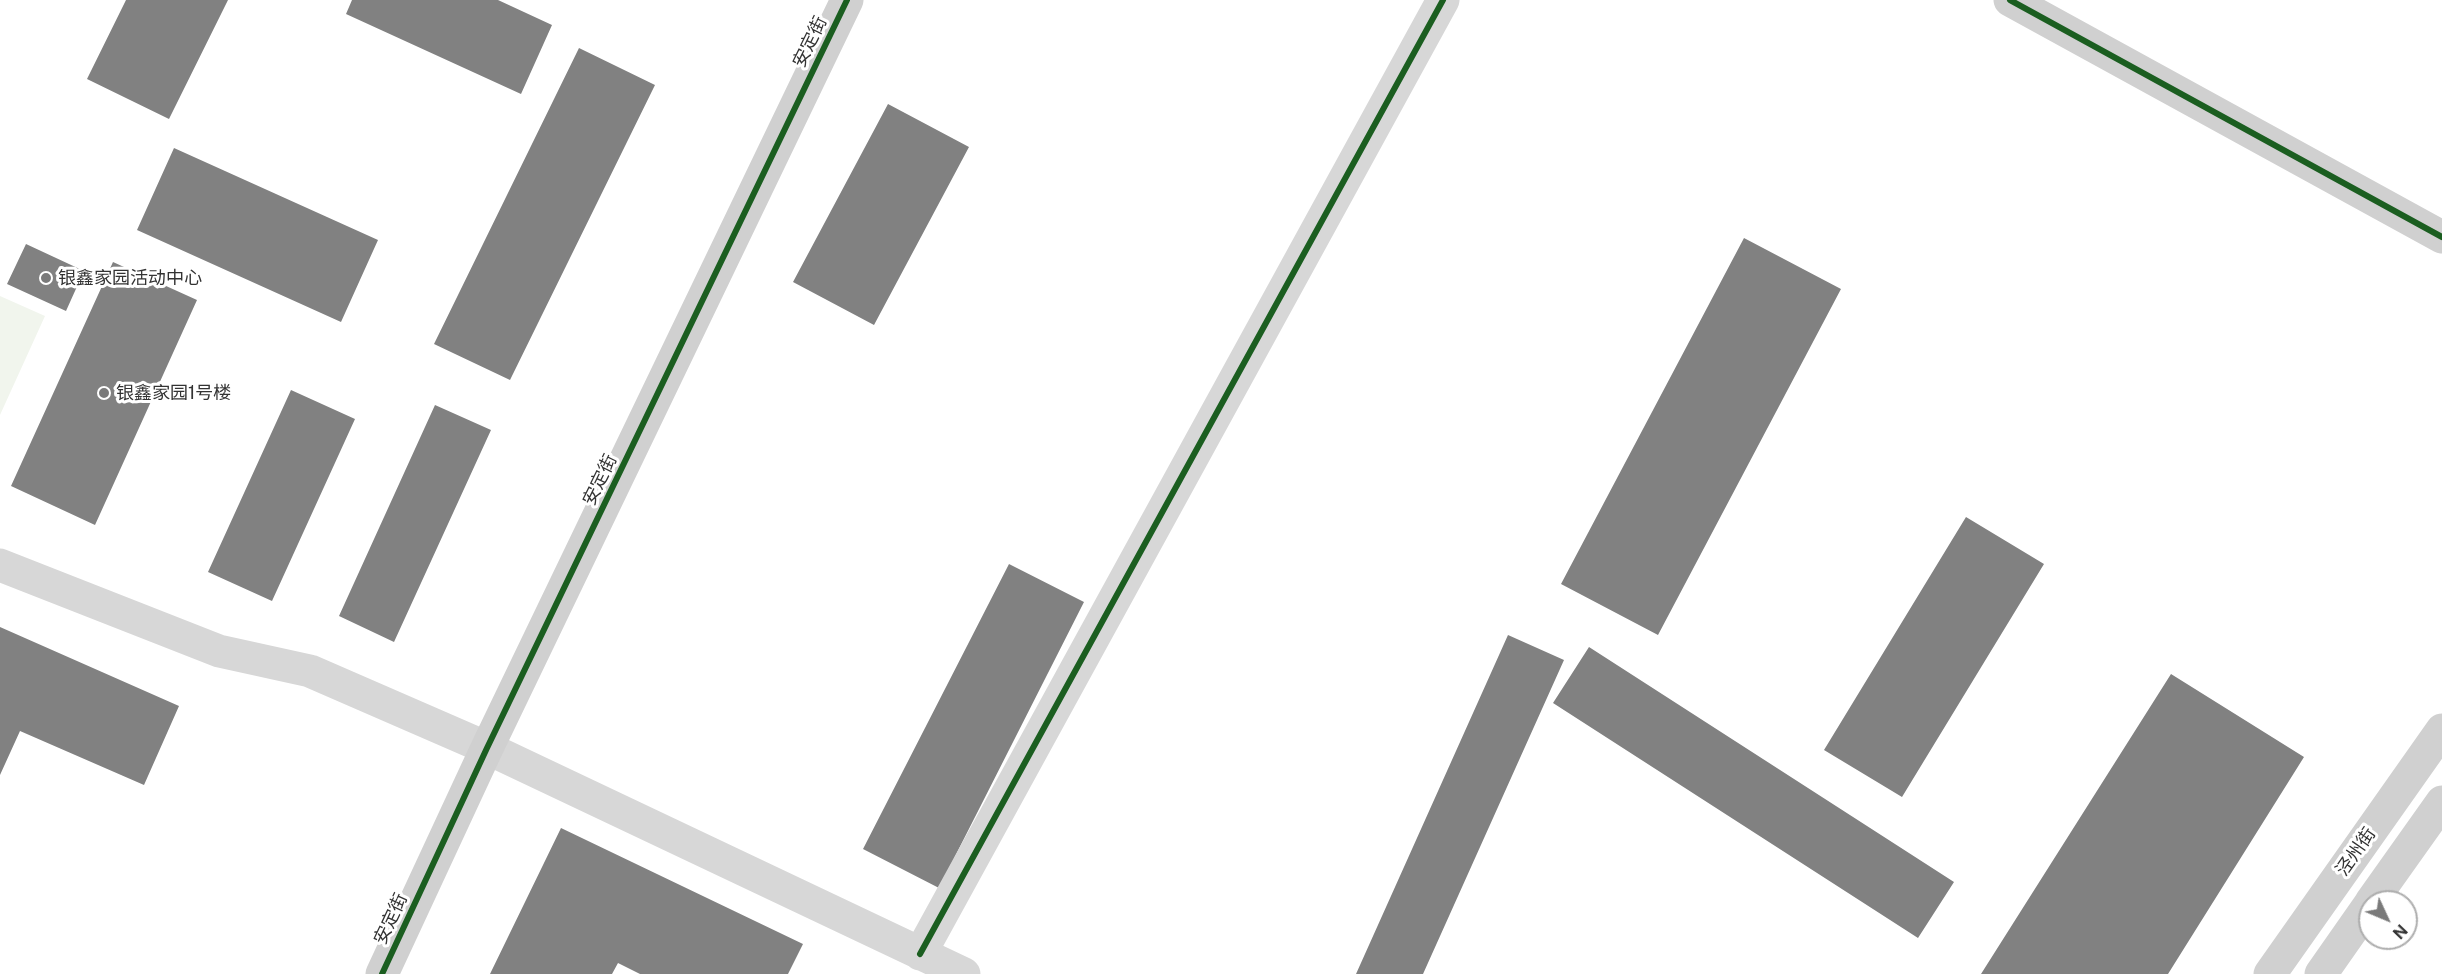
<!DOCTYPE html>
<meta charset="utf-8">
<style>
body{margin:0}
#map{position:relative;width:2442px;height:974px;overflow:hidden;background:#fff;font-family:"Public Sans",sans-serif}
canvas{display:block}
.north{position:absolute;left:2358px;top:890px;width:60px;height:60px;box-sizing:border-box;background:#fff;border:2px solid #adadad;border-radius:50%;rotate:134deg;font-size:16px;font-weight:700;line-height:24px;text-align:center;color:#333}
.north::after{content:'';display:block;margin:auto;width:21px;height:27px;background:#7a7a7a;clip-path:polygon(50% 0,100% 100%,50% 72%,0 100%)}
</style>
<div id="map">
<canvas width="2442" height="974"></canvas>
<div class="north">N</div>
</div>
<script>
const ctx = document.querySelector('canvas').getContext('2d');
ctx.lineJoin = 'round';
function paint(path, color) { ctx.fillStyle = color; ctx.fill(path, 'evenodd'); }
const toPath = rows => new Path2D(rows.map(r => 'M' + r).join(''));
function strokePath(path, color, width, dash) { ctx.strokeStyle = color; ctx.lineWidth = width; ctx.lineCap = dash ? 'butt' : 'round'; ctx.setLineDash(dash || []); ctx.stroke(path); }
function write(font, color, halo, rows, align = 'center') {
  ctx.font = font + ' "Public Sans","Noto Sans SC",sans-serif'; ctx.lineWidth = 6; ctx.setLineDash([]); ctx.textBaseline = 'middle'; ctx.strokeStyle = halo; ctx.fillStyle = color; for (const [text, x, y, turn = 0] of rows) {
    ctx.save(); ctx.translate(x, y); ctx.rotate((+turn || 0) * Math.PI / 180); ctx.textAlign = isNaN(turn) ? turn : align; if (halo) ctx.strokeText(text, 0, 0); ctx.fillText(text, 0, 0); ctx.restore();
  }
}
const green = toPath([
 [0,296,45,316,0,415]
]);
const building = toPath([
 [126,0,228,0,169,119,87,79],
 [352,0,498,0,552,25,521,94,346,14],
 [579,48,655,85,510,380,434,344],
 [888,104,969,147,874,325,793,282],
 [174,148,378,240,341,322,137,230],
 [1744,238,1841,289,1658,635,1561,584],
 [26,244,84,271,66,311,7,284],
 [113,262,197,300,95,525,11,486],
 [291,390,355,419,272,601,208,572],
 [435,405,491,430,394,642,339,616],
 [1966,517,2044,564,1902,797,1824,750],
 [1009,564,1084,602,939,888,863,849],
 [0,627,179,706,144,785,20,731,0,775],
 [1508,635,1564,660,1423,974,1356,974],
 [1589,647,1954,882,1918,938,1553,703],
 [2171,674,2304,757,2168,974,1981,974],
 [561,828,803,944,788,974,640,974,618,963,612,974,490,974]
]);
const street = toPath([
 [0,565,219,651,310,671,487,748,964,974],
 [920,954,1443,0]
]);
const secondary = toPath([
 [2010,0,2442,237],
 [2371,902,2442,802],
 [382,974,487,748,847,0],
 [2270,974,2442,730],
 [2321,974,2370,904]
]);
const cycleway = toPath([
 [2010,0,2442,237],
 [920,954,1443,0],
 [382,974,487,748,847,0]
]);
const markers = [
 [46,278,6,"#7a7a7a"],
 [104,393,6,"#7a7a7a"]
];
const streetNames = [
 ["安定街",810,42,-64],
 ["安定街",600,480,-64],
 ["泾州街",2356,852,-55],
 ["安定街",391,919,-65]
];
const poiNames = [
 ["银鑫家园活动中心",58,278],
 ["银鑫家园1号楼",116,393]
];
paint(green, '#f1f5ed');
paint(building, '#818181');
strokePath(street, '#d7d7d7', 33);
strokePath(secondary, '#d0d0d0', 33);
strokePath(cycleway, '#1b5e20', 6);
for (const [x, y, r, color] of markers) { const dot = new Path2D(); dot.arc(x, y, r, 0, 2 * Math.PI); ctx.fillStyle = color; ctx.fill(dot); strokePath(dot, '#fff', 2); }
write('18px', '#333', '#fff', streetNames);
write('18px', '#333', '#fff', poiNames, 'left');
</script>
